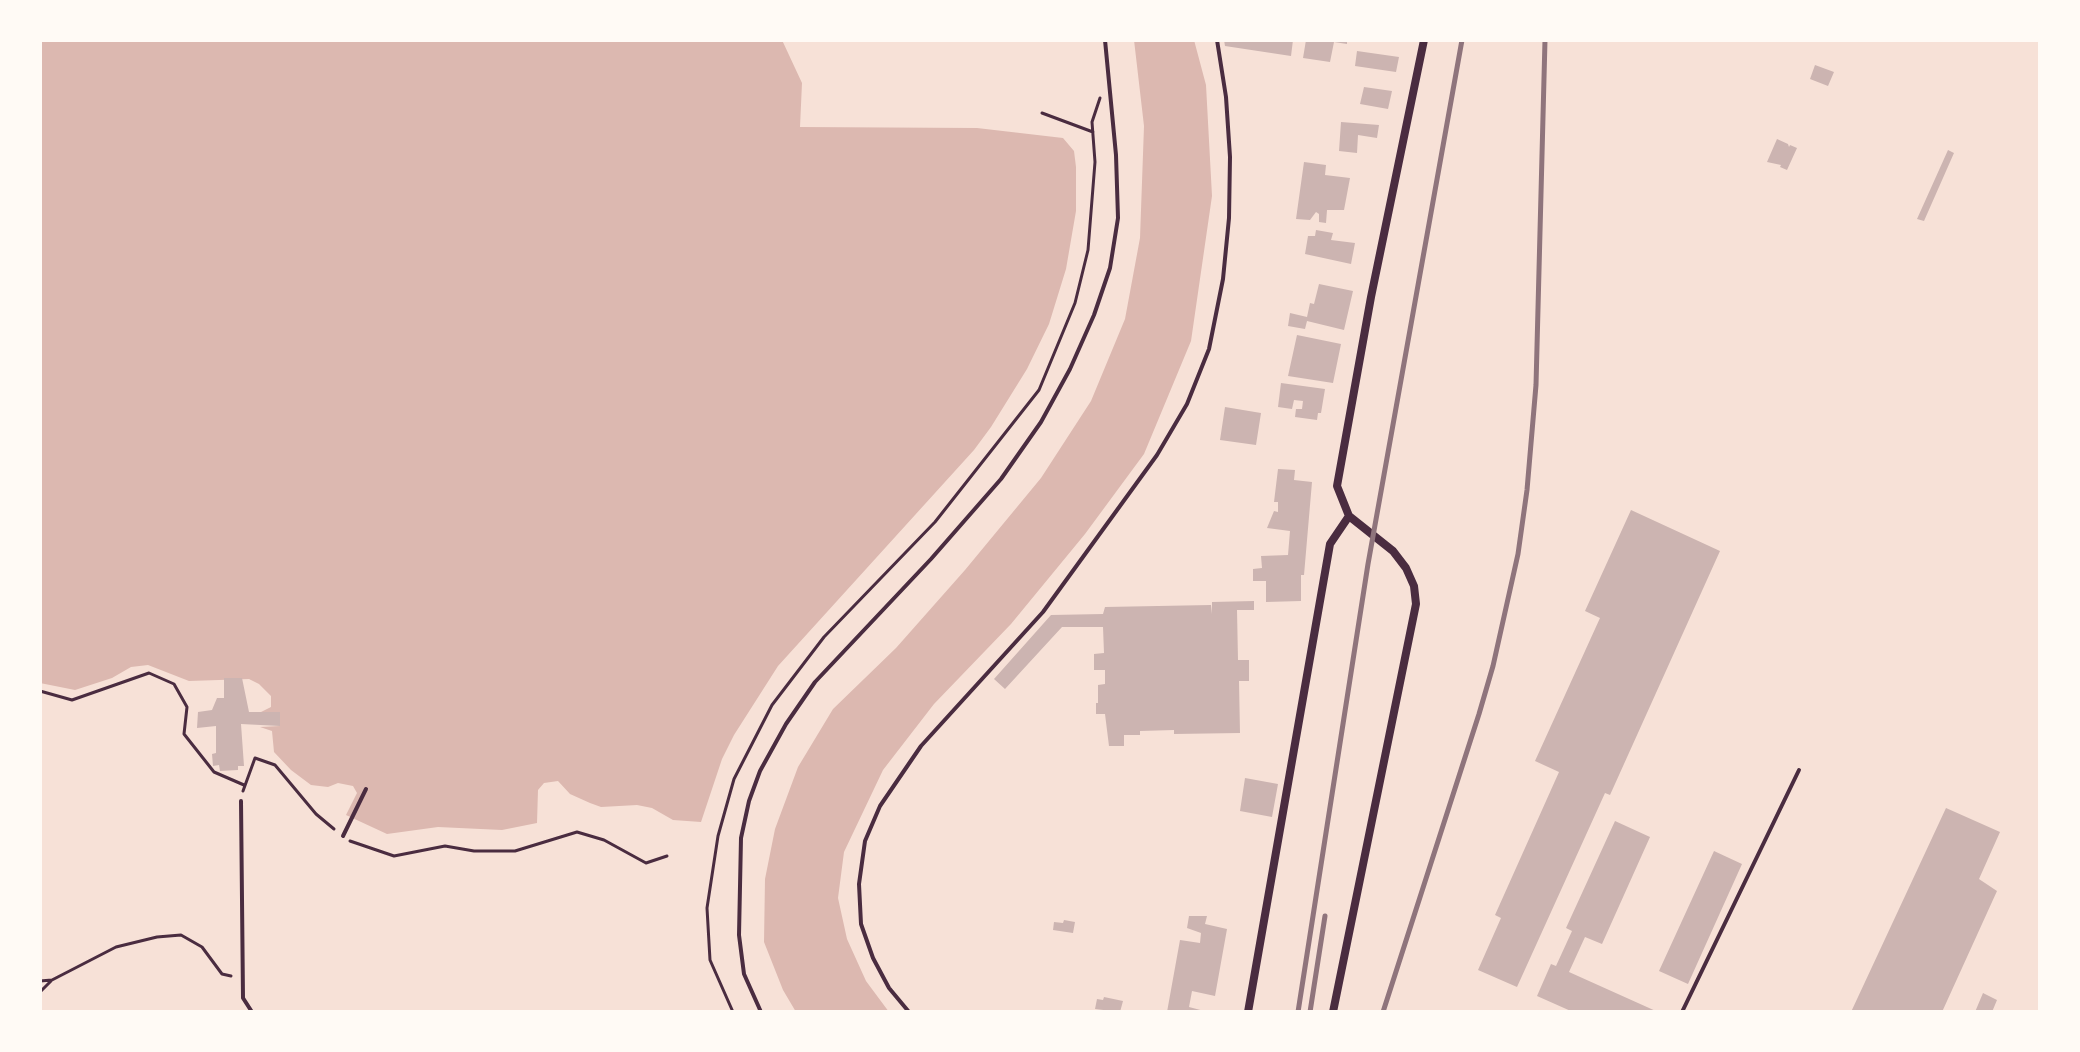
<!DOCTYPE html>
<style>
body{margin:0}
#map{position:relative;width:2080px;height:1052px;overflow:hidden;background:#f7e1d7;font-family:"Source Sans 3",sans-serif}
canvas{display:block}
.frame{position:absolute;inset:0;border:42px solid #fffaf5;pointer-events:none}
</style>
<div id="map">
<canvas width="2080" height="1052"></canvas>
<div class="frame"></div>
</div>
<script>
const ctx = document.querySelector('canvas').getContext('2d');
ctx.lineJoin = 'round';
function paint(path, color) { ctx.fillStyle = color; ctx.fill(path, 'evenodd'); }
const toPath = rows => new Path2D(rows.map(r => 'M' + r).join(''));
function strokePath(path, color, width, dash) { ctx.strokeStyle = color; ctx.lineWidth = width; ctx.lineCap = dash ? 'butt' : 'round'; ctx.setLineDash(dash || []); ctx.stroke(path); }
const water = toPath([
 [40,40,782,40,802,83,800,127,977,128,1063,138,1074,151,1076,167,1076,211,1066,269,1049,324,1027,369,991,427,974,450,778,666,734,735,722,759,701,822,673,820,652,808,637,805,601,807,590,803,570,794,558,781,544,783,538,790,537,823,502,830,438,827,387,834,346,815,357,793,353,786,338,783,328,787,311,785,291,770,274,752,272,731,260,727,280,726,280,712,261,712,271,707,271,696,259,684,249,679,189,681,148,665,131,667,112,678,75,690,40,683],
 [1134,40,1194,40,1206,85,1212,196,1191,341,1144,454,1085,534,1011,624,934,704,883,770,844,852,838,898,847,939,866,981,889,1012,796,1012,783,990,764,942,765,879,775,829,798,767,833,709,896,648,965,570,1041,478,1091,401,1125,319,1140,238,1144,126]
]);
const building = toPath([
 [1224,40,1293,40,1291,56,1225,46],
 [1306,40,1347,40,1347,44,1334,42,1330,62,1303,58],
 [1357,51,1399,57,1396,72,1355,66],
 [1815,65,1834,72,1828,86,1810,79],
 [1364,87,1392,91,1388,109,1360,104],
 [1341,122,1379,125,1377,138,1358,135,1357,153,1339,151],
 [1777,139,1788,144,1789,147,1790,145,1797,148,1787,170,1780,167,1781,165,1767,162],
 [1948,150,1954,153,1924,221,1917,219],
 [1304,162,1326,165,1325,175,1350,178,1344,210,1327,210,1326,223,1319,222,1319,214,1316,212,1310,220,1296,219],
 [1316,230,1333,233,1331,240,1355,243,1351,264,1305,254,1308,236,1315,236],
 [1319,284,1353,291,1344,330,1307,321,1305,329,1288,326,1290,313,1307,317,1310,303,1314,304],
 [1297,335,1341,344,1333,383,1288,376],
 [1281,383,1325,389,1321,413,1318,413,1317,420,1295,417,1296,409,1302,409,1303,401,1294,400,1292,409,1278,407],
 [1225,407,1261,413,1256,445,1220,440],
 [1278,469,1295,470,1294,480,1312,482,1304,575,1301,575,1301,601,1266,602,1266,581,1253,581,1253,569,1262,568,1261,556,1288,555,1290,531,1267,528,1274,511,1278,512,1278,502,1274,502],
 [1631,510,1720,551,1610,795,1605,793,1517,987,1478,970,1501,918,1495,915,1559,772,1535,761,1600,618,1585,611],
 [1254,601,1254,610,1237,610,1238,660,1249,660,1249,681,1239,681,1240,733,1174,734,1174,730,1140,731,1140,735,1124,735,1124,746,1109,746,1105,714,1096,714,1096,703,1098,703,1098,685,1105,684,1105,670,1094,670,1094,654,1104,653,1103,627,1062,627,1005,689,994,679,1051,615,1103,614,1105,607,1211,605,1212,614,1212,602],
 [224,678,242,678,249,712,280,712,280,726,241,724,244,766,238,766,238,770,220,771,219,765,213,766,212,754,216,753,216,726,197,728,198,712,212,710,217,698,224,698],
 [1245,778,1278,784,1272,817,1240,811],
 [1946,808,2000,832,1979,879,1997,891,1942,1012,1851,1012],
 [1615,821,1650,837,1602,944,1585,937,1569,972,1658,1012,1573,1012,1537,996,1551,964,1556,966,1572,931,1566,928],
 [1714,851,1742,864,1688,984,1659,971],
 [1189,916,1207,916,1205,924,1227,929,1215,996,1192,991,1189,1007,1208,1012,1167,1012,1180,940,1200,943,1201,933,1187,928],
 [1064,920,1075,922,1073,933,1053,930,1054,922,1063,923],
 [1983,993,1997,1000,1992,1012,1975,1012],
 [1104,997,1123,1001,1120,1012,1095,1009,1097,999,1103,1000]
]);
const path = toPath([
 [1042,113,1093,132],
 [40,691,72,700,149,673,174,684,187,707,184,734,214,772,244,785],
 [243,791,255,758,275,765,316,814,334,829],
 [350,841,394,856,445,846,474,851,515,851,577,832,604,840,646,863,667,856],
 [40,981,52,980,116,947,157,937,181,935,202,947,222,974,231,976],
 [40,992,51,981],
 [733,1012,710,960,707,908,718,836,734,779,772,705,824,637,935,522,1039,390,1075,303,1088,250,1095,162,1092,122,1100,98]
]);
const service = toPath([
 [241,801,243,998,252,1012],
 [343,836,366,789],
 [761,1012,744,974,739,935,741,838,749,801,760,771,786,724,815,682,931,559,1001,479,1041,422,1070,369,1094,315,1110,268,1118,218,1116,155,1105,40],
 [909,1012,889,988,873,958,861,924,859,884,865,841,880,806,921,746,1043,612,1157,455,1187,404,1209,349,1223,279,1229,218,1230,157,1226,97,1217,40],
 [1682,1012,1799,770]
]);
const minor = toPath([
 [1248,1012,1330,544,1349,516],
 [1333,1012,1416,604,1414,586,1406,568,1393,551,1349,516,1337,486,1371,297,1424,40]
]);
const rail = toPath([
 [1298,1012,1368,564,1462,40],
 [1310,1012,1325,916],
 [1383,1012,1479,714,1493,666,1518,554,1527,490,1536,385,1545,40]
]);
paint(water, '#dcb8b0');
paint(building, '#ccb4b1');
strokePath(path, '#4a2c40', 3);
strokePath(service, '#4a2c40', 4);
strokePath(minor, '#4a2c40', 8);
strokePath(rail, '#8f747c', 5);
</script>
